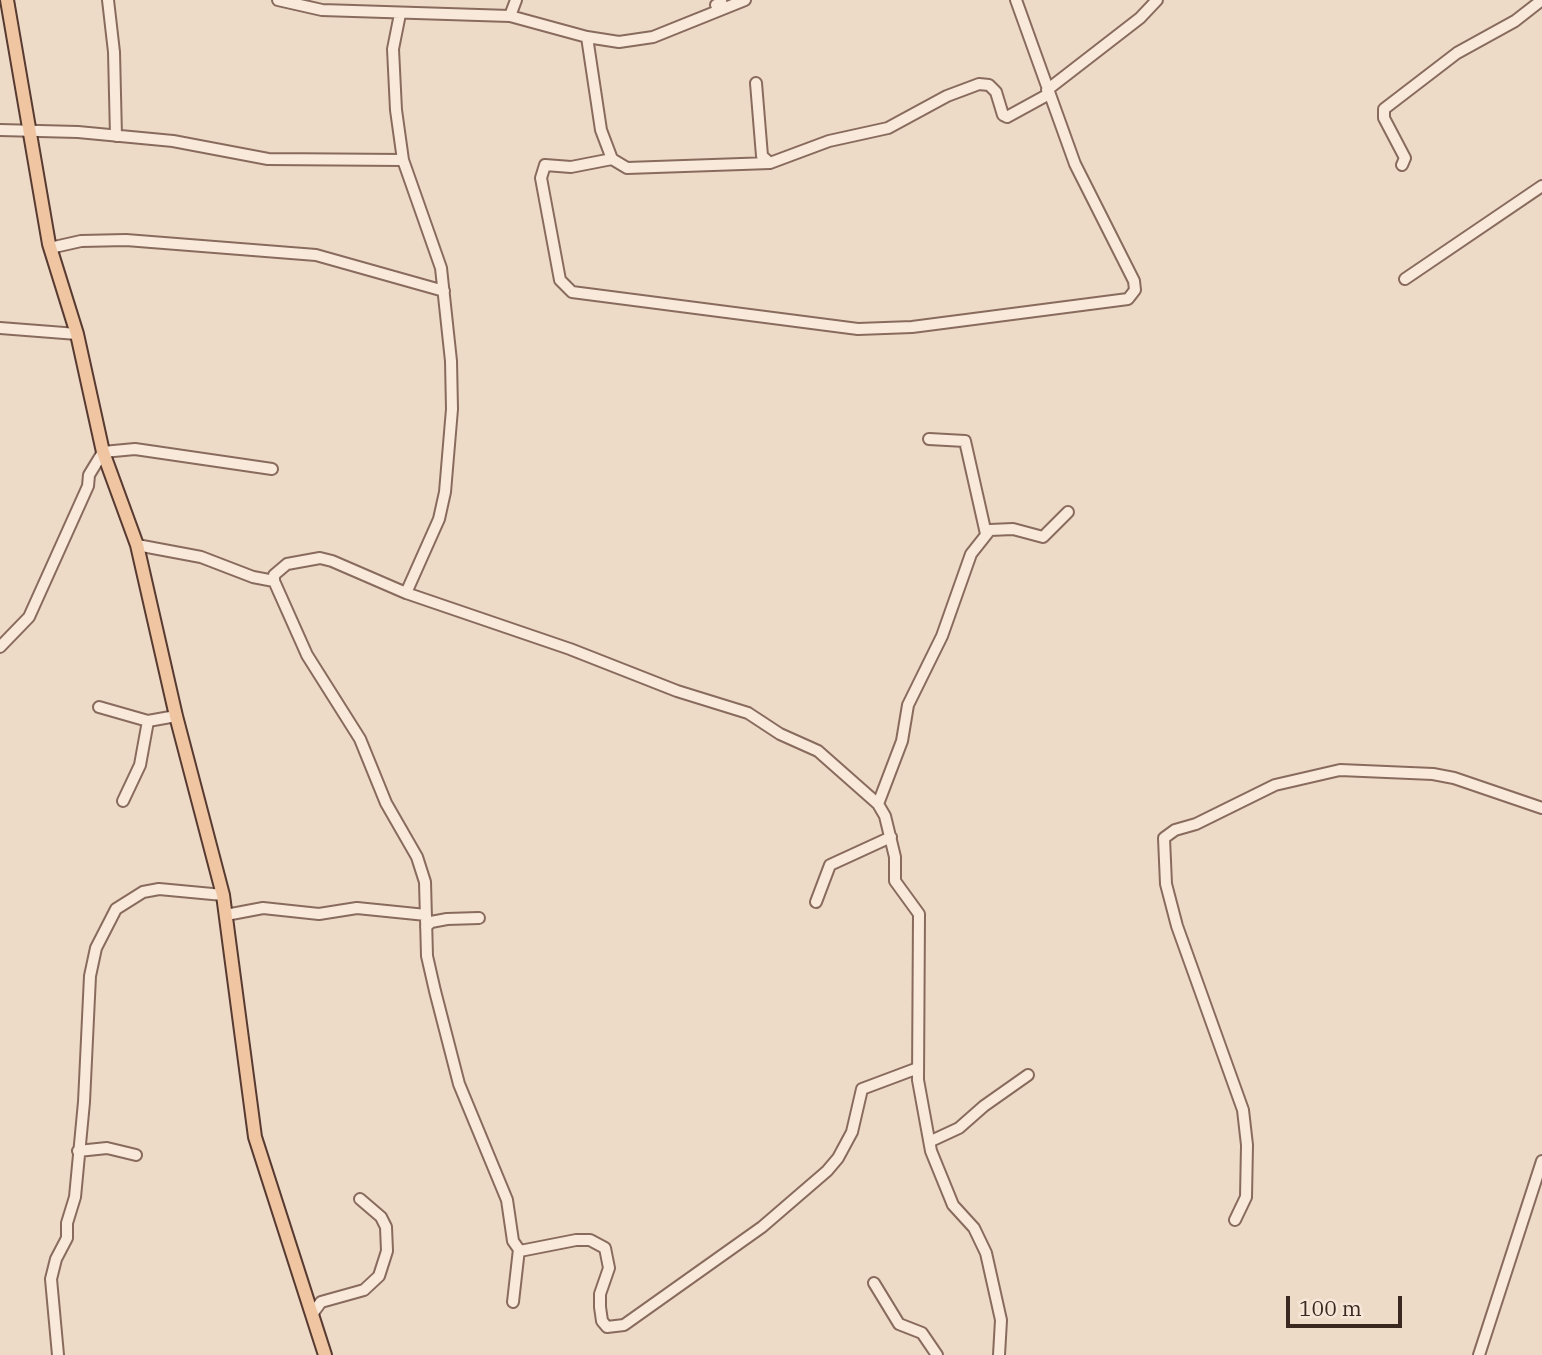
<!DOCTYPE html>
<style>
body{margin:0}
#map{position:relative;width:1542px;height:1355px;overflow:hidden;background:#eddac7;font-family:"IBM Plex Serif",serif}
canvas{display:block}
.scale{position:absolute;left:1286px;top:1296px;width:116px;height:32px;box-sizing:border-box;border:4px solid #3a2720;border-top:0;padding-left:9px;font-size:21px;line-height:24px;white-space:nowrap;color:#3a2720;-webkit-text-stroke:5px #f5e6d7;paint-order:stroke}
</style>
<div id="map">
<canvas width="1542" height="1355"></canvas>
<div class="scale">100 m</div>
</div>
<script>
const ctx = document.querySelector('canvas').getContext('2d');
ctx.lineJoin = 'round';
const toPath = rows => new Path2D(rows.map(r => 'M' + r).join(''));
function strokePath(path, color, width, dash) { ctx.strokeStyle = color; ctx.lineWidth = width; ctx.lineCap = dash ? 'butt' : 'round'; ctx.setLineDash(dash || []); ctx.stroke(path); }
const minor = toPath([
 [108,0,114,52,116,136],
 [278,0,322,10,510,16,587,37,619,42,653,37,745,0],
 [716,5,722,9,721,0],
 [400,14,393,49,396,110,403,160,441,268,451,361,452,409,445,492,439,519,406,593],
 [510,16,516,0],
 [587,37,601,130,612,159,571,167,545,165,541,178,560,280,572,292,858,329,912,327,1128,299,1135,290,1134,281,1075,164,1016,0],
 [756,83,762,156,770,163,829,141,888,128,947,96,979,84,989,85,996,92,1003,115,1007,117,1049,94],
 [1047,90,1140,18,1157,0],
 [0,130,78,132,173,141,268,159,403,160],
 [612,159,627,168,770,163],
 [1402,165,1405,158,1384,118,1384,109,1457,53,1515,21,1542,0],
 [50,248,81,241,126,240,316,255,444,291],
 [1405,279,1542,186],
 [0,328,77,334],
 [929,439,965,441,986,534],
 [137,545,201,557,253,577,274,581,307,655,360,739,386,803,417,857,425,882,427,956,435,991,459,1084,507,1200,513,1241,520,1251,576,1240,590,1240,605,1248,609,1268,600,1294,600,1307,602,1321,607,1327,624,1325,762,1227,827,1171,838,1158,852,1132,862,1089,918,1068],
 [274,581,274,575,287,564,320,558,332,561,406,593,570,649,677,691,748,713,780,734,818,751,878,804,885,816,895,857,895,881,919,914,918,1080,931,1151,953,1205,974,1228,986,1253,1001,1320,999,1355],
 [0,647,29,617,88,486,89,475,103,452,135,449,272,469],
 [99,707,148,721],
 [123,801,140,765,148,721,176,716],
 [878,804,902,741,908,705,942,636,971,554,990,530,1013,529,1043,537,1068,512],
 [816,902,830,865,891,837],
 [226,915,263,908,319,914,357,908,426,915],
 [426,927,431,922,447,919,479,918],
 [931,1141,959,1128,984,1106,1028,1075],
 [78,1151,107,1148,136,1155],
 [1235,1220,1246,1197,1247,1145,1243,1110,1177,926,1166,884,1164,838,1175,830,1196,824,1275,785,1340,770,1433,774,1454,778,1542,808],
 [874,1283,899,1324,922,1333,937,1355],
 [513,1302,519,1249],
 [313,1313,321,1302,364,1290,379,1276,387,1251,386,1227,381,1217,360,1199],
 [58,1355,51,1279,56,1259,67,1238,67,1223,75,1197,84,1102,90,976,96,948,116,909,143,892,159,889,223,895],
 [1479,1355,1542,1161]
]);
const major = toPath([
 [7,0,49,244,77,334,103,452,137,545,176,716,223,895,255,1137,325,1355]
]);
strokePath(minor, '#896b5d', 14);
strokePath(major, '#573a31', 16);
strokePath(minor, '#f8e9da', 10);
strokePath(major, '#efc6a1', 12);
</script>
